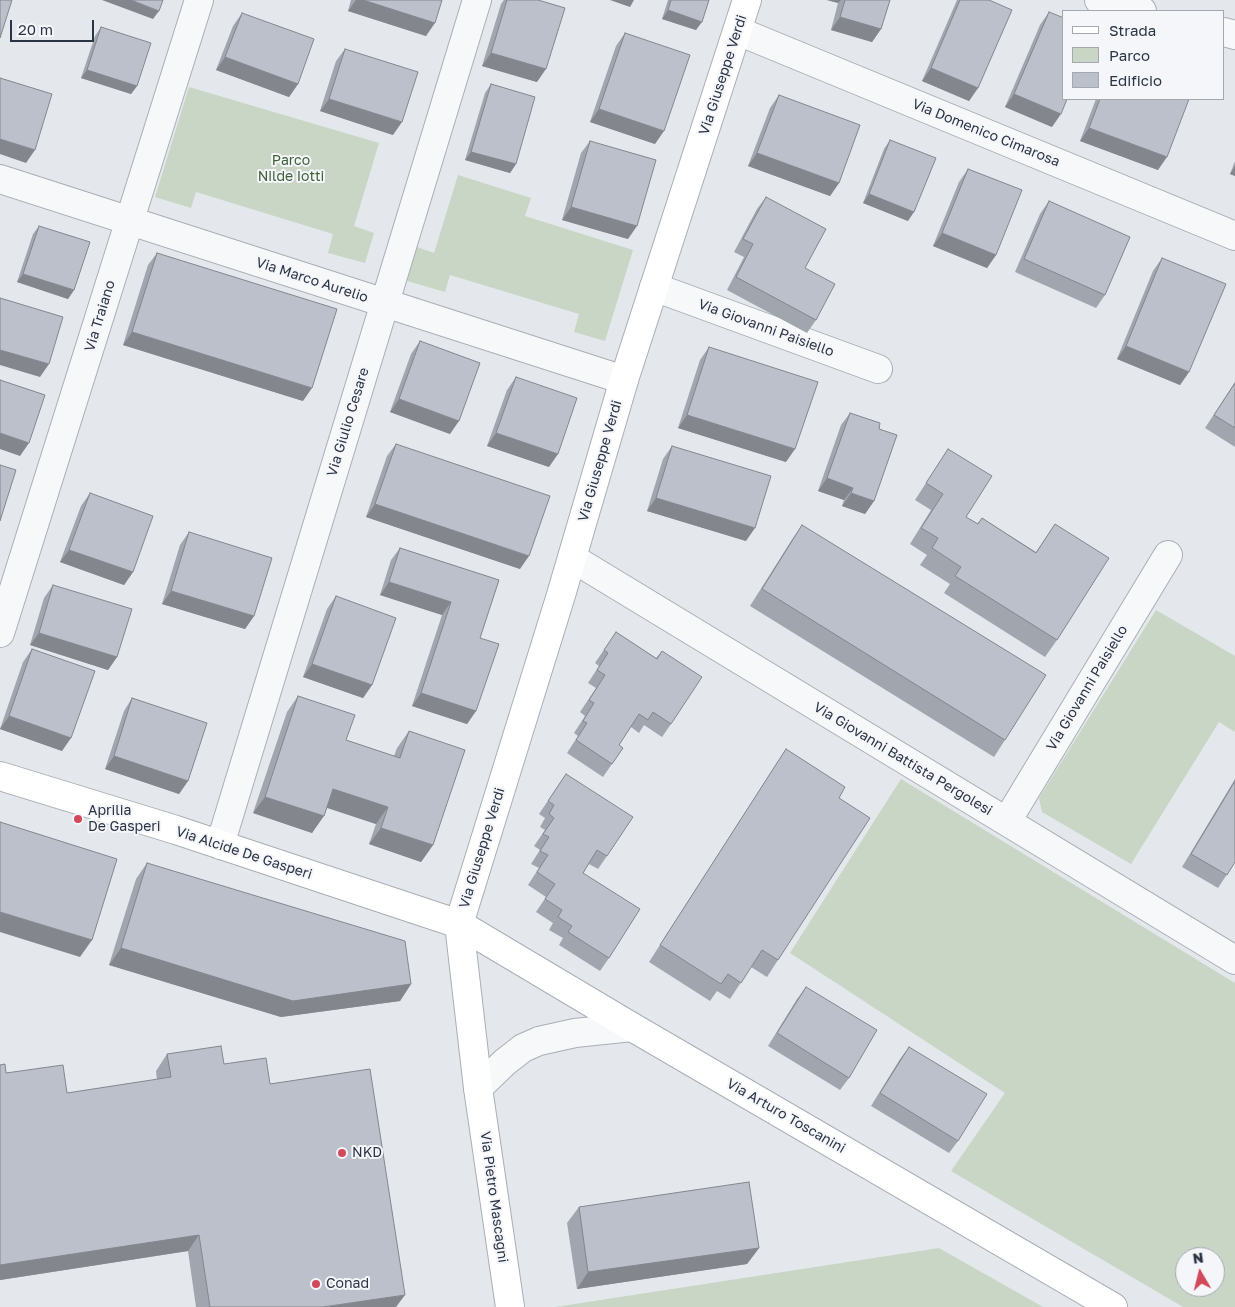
<!DOCTYPE html>
<style>
body{margin:0}
#map{position:relative;width:1235px;height:1307px;overflow:hidden;background:#e4e7ec;font-family:"Golos Text",sans-serif}
canvas{display:block}
.legend{position:absolute;left:1062px;top:10px;width:162px;height:90px;box-sizing:border-box;background:#f4f6f9;border:1px solid #a4a8b1;margin:0;padding:6px 9px;list-style:none;font-size:15px;color:#2b3445}
.legend li{display:flex;align-items:center;gap:10px;height:25px}
.legend b{width:25px;border:1px solid #a4a8b1}
.north{position:absolute;left:1175px;top:1247px;width:50px;height:50px;box-sizing:border-box;background:#f4f6f9;border:1px solid #a4a8b1;border-radius:50%;rotate:352deg;font-size:14px;font-weight:700;line-height:20px;text-align:center;color:#2b3445}
.north::after{content:'';display:block;margin:auto;width:18px;height:22px;background:#d1495b;clip-path:polygon(50% 0,100% 100%,50% 72%,0 100%)}
.scale{position:absolute;left:10px;top:20px;width:84px;height:22px;box-sizing:border-box;border:2px solid #2b3445;border-top:0;padding-left:6px;font-size:15px;line-height:18px;white-space:nowrap;color:#2b3445;-webkit-text-stroke:4px #f4f6f9;paint-order:stroke}
</style>
<div id="map">
<canvas width="1235" height="1307"></canvas>
<ul class="legend">
<li><b style="height:6px;background:#fff"></b>Strada</li>
<li><b style="height:14px;background:#c9d6c5"></b>Parco</li>
<li><b style="height:14px;background:#bbc0ca"></b>Edificio</li>
</ul>
<div class="north">N</div>
<div class="scale">20 m</div>
</div>
<script>
const ctx = document.querySelector('canvas').getContext('2d');
ctx.lineJoin = 'round';
function paint(path, color) { ctx.fillStyle = color; ctx.fill(path, 'evenodd'); }
const toPath = rows => new Path2D(rows.map(r => 'M' + r).join(''));
function strokePath(path, color, width, dash) { ctx.strokeStyle = color; ctx.lineWidth = width; ctx.lineCap = dash ? 'butt' : 'round'; ctx.setLineDash(dash || []); ctx.stroke(path); }
function write(font, color, halo, rows, align = 'center') {
  ctx.font = font + ' "Golos Text",sans-serif'; ctx.lineWidth = 4; ctx.setLineDash([]); ctx.textBaseline = 'middle'; ctx.strokeStyle = halo; ctx.fillStyle = color; for (const [text, x, y, turn = 0] of rows) {
    ctx.save(); ctx.translate(x, y); ctx.rotate((+turn || 0) * Math.PI / 180); ctx.textAlign = isNaN(turn) ? turn : align; if (halo) ctx.strokeText(text, 0, 0); ctx.fillText(text, 0, 0); ctx.restore();
  }
}
const green = toPath([
 [189,87,379,143,354,226,374,233,365,263,328,253,333,234,196,192,191,208,155,197],
 [458,175,531,198,525,216,633,250,605,341,574,332,579,314,450,275,445,292,404,280,414,246,434,253],
 [1156,610,1235,656,1235,732,1219,722,1131,864,1042,812,1039,798],
 [901,779,1235,983,1235,1307,1183,1307,951,1171,1005,1093,790,953],
 [1185,1257,1215,1257,1215,1287,1185,1287],
 [939,1248,1043,1307,555,1307]
]);
const street = toPath([
 [1099,0,1142,11],
 [738,31,1235,236],
 [1224,32,1235,35],
 [0,179,624,380],
 [654,287,878,369],
 [572,558,1235,960],
 [0,633,199,0],
 [1007,821,1168,555],
 [220,845,477,0],
 [478,1088,505,1062,523,1048,539,1041,575,1033,632,1027]
]);
const secondary = toPath([
 [0,776,176,830,459,924,632,1027,1113,1307],
 [510,1307,478,1088,459,924,561,595,624,380,747,0]
]);
const wall = toPath([
 [351,0,442,0,426,36,348,11],
 [504,0,538,0,537,82,482,66,501,4],
 [668,0,709,0,696,30,662,19],
 [827,0,890,0,881,29,872,42,831,30,838,3],
 [957,0,989,0,978,88,969,101,922,81],
 [1049,12,1052,127,1005,107,1040,25],
 [242,13,298,84,289,97,216,70,233,26],
 [101,27,137,86,131,94,81,78,95,36],
 [625,33,655,144,590,122,616,46],
 [345,49,393,135,320,111,336,61],
 [491,84,516,164,510,173,465,160,485,93],
 [779,95,839,183,830,196,748,166,770,108],
 [1096,99,1189,99,1158,170,1080,141],
 [890,140,908,221,863,203,884,149],
 [590,141,628,239,562,220,581,153],
 [1235,161,1235,176,1230,174],
 [968,169,996,255,987,268,933,246,959,182],
 [766,197,805,268,816,320,807,333,727,290,744,257,734,252,757,209],
 [1049,201,1105,295,1096,308,1015,272,1040,214],
 [39,226,74,290,68,299,17,282,33,234],
 [157,253,303,401,123,345,148,265],
 [1162,258,1189,372,1180,385,1117,359,1153,271],
 [420,341,450,434,390,412,411,354],
 [709,347,786,462,678,428,700,360],
 [516,377,549,467,487,446,507,390],
 [1235,382,1235,447,1205,428],
 [850,413,879,429,874,501,865,514,842,506,844,500,818,491,841,425],
 [396,444,520,569,366,517,387,456],
 [672,446,746,541,647,511,663,459],
 [948,449,966,517,977,524,982,518,1036,552,1055,524,1057,640,1045,657,944,593,950,584,920,565,927,555,910,544,931,510,915,500],
 [90,493,133,572,124,585,60,562,81,506],
 [802,525,1005,740,994,757,750,606,791,541],
 [189,532,254,616,245,629,162,604,180,545],
 [400,548,499,580,480,638,476,711,467,724,412,706,442,615,380,595,391,560],
 [53,585,117,657,108,670,30,645,44,598],
 [336,596,372,685,363,698,303,677,327,609],
 [616,632,656,658,662,651,671,724,662,737,644,725,639,733,631,727,619,745,623,748,603,777,567,753,578,736,574,733,585,716,580,712,596,688,588,683,599,666,595,663],
 [32,649,62,751,0,729,23,662],
 [298,696,346,740,394,756,397,748,409,731,433,845,421,862,369,844,376,824,327,808,312,833,253,813,287,712],
 [132,698,188,781,179,794,105,769,124,711],
 [786,749,839,798,778,960,767,977,751,967,730,999,717,991,710,1001,649,962,775,766],
 [566,774,607,856,598,869,589,864,583,873,609,958,600,971,559,945,563,938,549,930,553,923,536,912,546,897,528,885,539,868,531,864,540,850,534,846,545,830,540,827,545,818,539,814],
 [1235,779,1235,862,1218,888,1182,867],
 [147,863,411,984,400,1001,281,1017,109,965,136,879],
 [806,987,849,1078,840,1090,768,1046,797,999],
 [909,1047,958,1141,949,1153,871,1106,900,1059],
 [167,1054,224,1064,270,1084,396,1307,196,1307,188,1251,0,1280,0,1065,6,1073,67,1093,157,1080,156,1071],
 [579,1207,759,1248,747,1264,577,1289,567,1223]
]);
const shadedWall = toPath([
 [102,0,131,0,159,11,153,19],
 [356,0,363,0,435,23,426,36,348,11],
 [610,0,634,0,630,7],
 [827,0,841,0,838,3],
 [668,10,702,22,696,30,662,19],
 [840,17,881,29,872,42,831,30],
 [491,53,546,69,537,82,482,66],
 [225,57,298,84,289,97,216,70],
 [931,68,978,88,969,101,922,81],
 [87,70,137,86,131,94,81,78],
 [1014,94,1061,114,1052,127,1005,107],
 [329,99,402,122,393,135,320,111],
 [599,109,664,131,655,144,590,122],
 [1089,128,1167,157,1158,170,1080,141],
 [0,139,35,150,26,163,0,154],
 [471,152,516,164,510,173,465,160],
 [757,153,839,183,830,196,748,166],
 [1235,166,1235,176,1230,174],
 [869,194,914,212,908,221,863,203],
 [571,207,637,226,628,239,562,220],
 [942,233,996,255,987,268,933,246],
 [23,274,74,290,68,299,17,282],
 [132,332,312,388,303,401,123,345],
 [1126,346,1189,372,1180,385,1117,359],
 [0,350,49,364,40,377,0,365],
 [399,399,459,421,450,434,390,412],
 [687,415,795,449,786,462,678,428],
 [0,433,29,443,20,456,0,449],
 [496,433,558,454,549,467,487,446],
 [827,478,853,488,844,500,818,491],
 [851,493,874,501,865,514,842,506],
 [656,498,755,528,746,541,647,511],
 [375,504,529,556,520,569,366,517],
 [69,550,133,572,124,585,60,562],
 [389,582,451,602,442,615,380,595],
 [171,591,254,616,245,629,162,604],
 [39,633,117,657,108,670,30,645],
 [312,664,372,685,363,698,303,677],
 [421,693,476,711,467,724,412,706],
 [9,716,71,738,62,751,0,729],
 [114,756,188,781,179,794,105,769],
 [333,789,388,807,376,824,322,806],
 [265,797,324,816,312,833,253,813],
 [381,828,433,845,421,862,369,844],
 [0,912,92,940,80,957,0,932],
 [121,948,411,984,400,1001,281,1017,109,965],
 [199,1235,188,1251,0,1280,0,1265],
 [759,1248,747,1264,577,1289,588,1272],
 [405,1295,396,1307,323,1307]
]);
const building = toPath([
 [0,0,12,0,0,38,0,0],
 [131,0,163,0,159,11,131,0],
 [363,0,442,0,435,23,363,0],
 [507,0,538,0,565,8,546,69,491,53,507,0],
 [671,0,709,0,702,22,668,10,671,0],
 [845,0,890,0,881,29,840,17,845,0],
 [960,0,989,0,1012,10,978,88,931,68,960,0],
 [1049,12,1064,18,1064,99,1067,99,1061,114,1014,94,1049,12],
 [242,13,314,39,298,84,225,57,242,13],
 [101,27,151,43,137,86,87,70,101,27],
 [625,33,690,55,664,131,599,109,625,33],
 [345,49,418,72,402,122,329,99,345,49],
 [0,78,52,94,35,150,0,139,0,78],
 [491,84,535,97,516,164,471,152,491,84],
 [779,95,860,125,839,183,757,153,779,95],
 [1100,99,1189,99,1167,157,1089,128,1100,99],
 [890,140,936,158,914,212,869,194,890,140],
 [590,141,656,160,637,226,571,207,590,141],
 [968,169,1022,190,996,255,942,233,968,169],
 [766,197,826,229,805,268,835,284,816,320,736,277,753,244,743,239,766,197],
 [1049,201,1130,237,1105,295,1024,259,1049,201],
 [39,226,90,242,74,290,23,274,39,226],
 [157,253,337,309,312,388,132,332,157,253],
 [1162,258,1226,284,1189,372,1126,346,1162,258],
 [0,298,63,317,49,364,0,350,0,298],
 [420,341,480,363,459,421,399,399,420,341],
 [709,347,818,382,795,449,687,415,709,347],
 [516,377,577,398,558,454,496,433,516,377],
 [0,380,45,395,29,443,0,433,0,380],
 [1235,383,1235,428,1214,415,1235,383],
 [850,413,880,423,879,429,897,435,874,501,851,493,853,488,827,478,850,413],
 [396,444,550,496,529,556,375,504,396,444],
 [672,446,771,476,755,528,656,498,672,446],
 [948,449,992,476,966,517,978,524,982,518,1036,553,1055,524,1109,558,1057,640,955,576,961,567,932,548,938,538,921,528,943,494,926,483,948,449],
 [0,465,16,470,0,521,0,465],
 [90,493,153,516,133,572,69,550,90,493],
 [802,525,1046,675,1005,740,762,589,802,525],
 [189,532,272,558,254,616,171,591,189,532],
 [400,548,499,580,480,638,499,644,476,711,421,693,451,602,389,582,400,548],
 [53,585,132,609,117,657,39,633,53,585],
 [336,596,396,618,372,685,312,664,336,596],
 [616,632,657,659,662,651,702,677,671,724,653,712,648,720,639,714,619,745,623,748,612,764,576,740,587,723,583,721,594,703,589,700,605,675,597,670,608,653,604,650,616,632],
 [32,649,95,671,71,738,9,716,32,649],
 [298,696,355,715,346,740,400,758,409,731,465,750,433,845,381,828,388,807,333,789,324,816,265,797,298,696],
 [132,698,207,723,188,781,114,756,132,698],
 [786,749,845,787,839,798,870,818,778,960,762,950,741,983,728,974,721,984,660,945,786,749],
 [566,774,633,817,607,856,597,850,583,873,640,909,609,958,568,932,572,926,558,917,562,910,545,899,555,884,537,872,548,855,540,851,549,837,543,834,554,818,549,814,554,805,548,801,566,774],
 [1235,781,1235,862,1227,875,1191,854,1235,781],
 [0,822,117,859,92,940,0,912,0,822],
 [147,863,405,941,411,984,293,1001,121,948,147,863],
 [806,987,877,1030,849,1078,777,1033,806,987],
 [221,1046,224,1064,266,1058,270,1084,370,1069,405,1295,323,1307,210,1307,199,1235,0,1265,0,1065,5,1064,6,1073,63,1065,67,1093,171,1077,167,1054,221,1046],
 [909,1047,987,1094,958,1141,880,1093,909,1047],
 [749,1182,759,1248,588,1272,579,1207,749,1182]
]);
const markers = [
 [78,819,5,"#d1495b"],
 [342,1153,5,"#d1495b"],
 [316,1284,5,"#d1495b"]
];
const streetNames = [
 ["Via Giuseppe Verdi",723,75,-72],
 ["Via Domenico Cimarosa",986,133,22],
 ["Via Marco Aurelio",312,280,18],
 ["Via Traiano",100,316,-73],
 ["Via Giovanni Paisiello",766,328,20],
 ["Via Giulio Cesare",348,422,-73],
 ["Via Giuseppe Verdi",600,461,-74],
 ["Via Giovanni Paisiello",1087,688,-59],
 ["Via Giovanni Battista Pergolesi",903,759,31],
 ["Via Giuseppe Verdi",482,848,-73],
 ["Via Alcide De Gasperi",244,853,18],
 ["Via Arturo Toscanini",786,1116,30],
 ["Via Pietro Mascagni",494,1197,82]
];
const parkNames = [
 ["Parco",291,161],
 ["Nilde Iotti",291,177]
];
const poiNames = [
 ["Aprilia",88,811],
 ["De Gasperi",88,827],
 ["NKD",352,1153],
 ["Conad",326,1284]
];
paint(green, '#c9d6c5');
strokePath(street, '#a9aeb7', 30);
strokePath(secondary, '#a9aeb7', 30);
strokePath(street, '#f7f8fa', 28);
strokePath(secondary, '#fff', 28);
paint(wall, '#a1a5ae');
paint(shadedWall, '#83868d');
paint(building, '#bbc0ca');
strokePath(building, '#83868d', 1);
for (const [x, y, r, color] of markers) { const dot = new Path2D(); dot.arc(x, y, r, 0, 2 * Math.PI); ctx.fillStyle = color; ctx.fill(dot); strokePath(dot, '#f4f6f9', 2); }
write('14px', '#2b3445', '#f4f6f9', streetNames);
write('14px', '#3f6138', '#f4f6f9', parkNames);
write('14px', '#2b3445', '#f4f6f9', poiNames, 'left');
</script>
